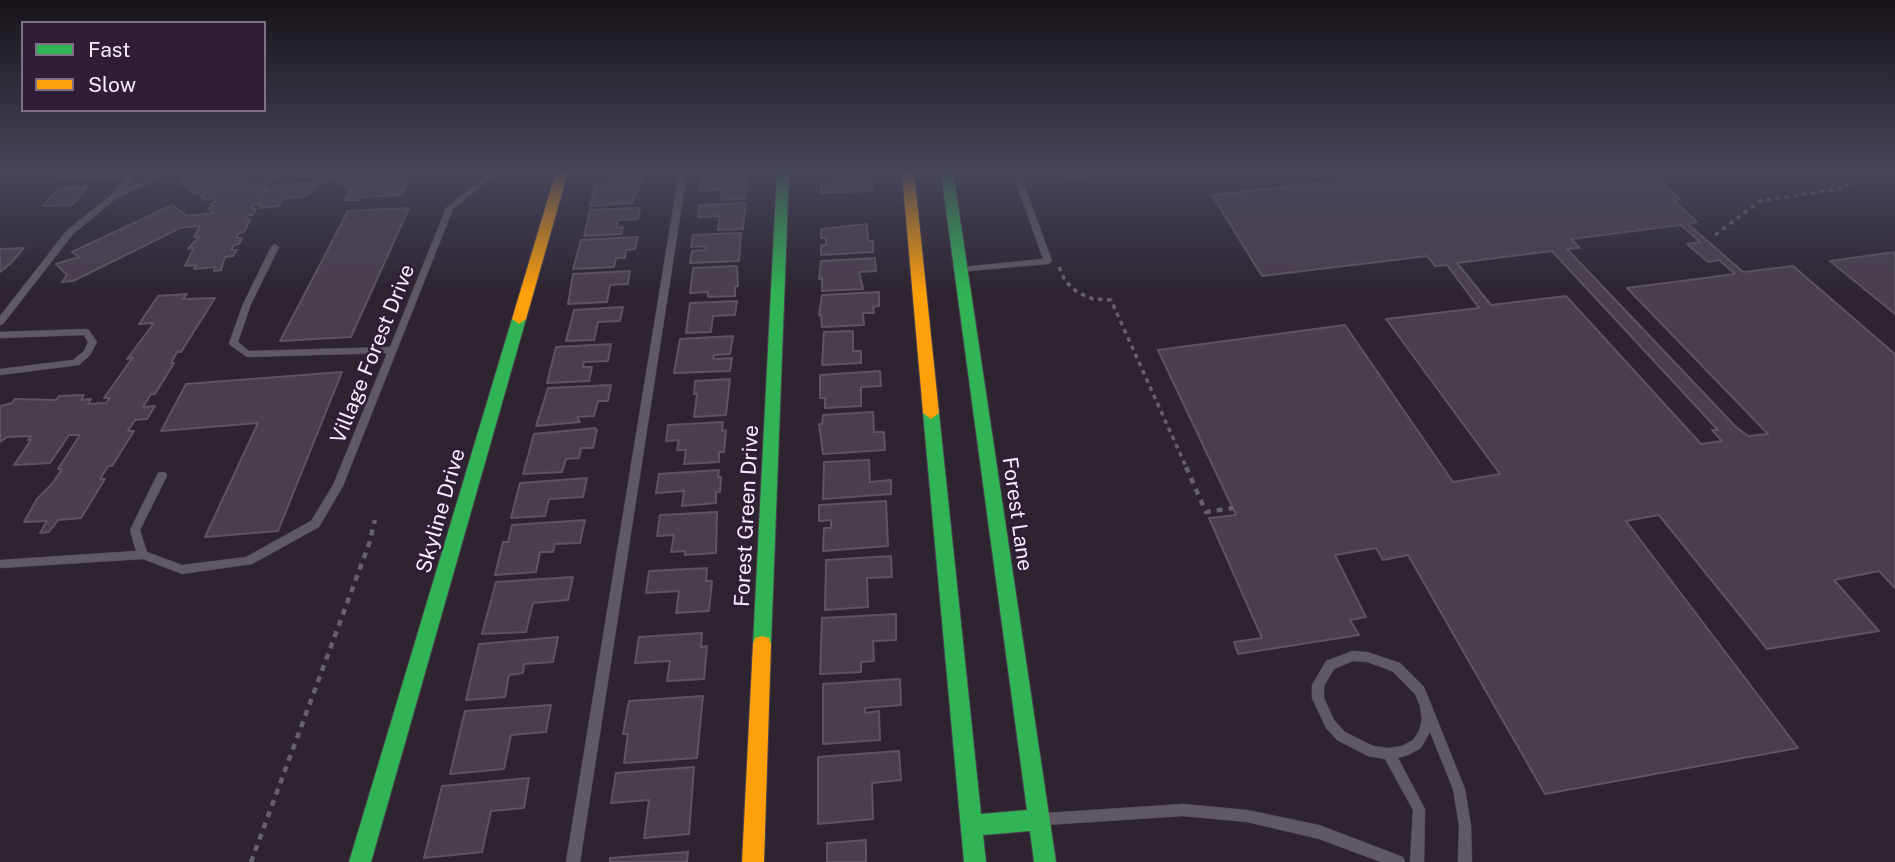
<!DOCTYPE html>
<style>
body{margin:0}
#map{position:relative;width:1895px;height:862px;overflow:hidden;background:#2d2430;font-family:"Public Sans",sans-serif}
canvas{display:block}
.legend{position:absolute;left:21px;top:21px;width:245px;height:91px;box-sizing:border-box;background:#2f1e36;border:2px solid #7f7085;margin:0;padding:9px 12px;list-style:none;font-size:21px;color:#f7ecfc}
.legend li{display:flex;align-items:center;gap:14px;height:35px}
.legend b{width:35px;border:2px solid #7f7085}
</style>
<div id="map">
<canvas width="1895" height="862"></canvas>
<ul class="legend">
<li><b style="height:9px;background:#30b455"></b>Fast</li>
<li><b style="height:9px;background:#ff9f0a"></b>Slow</li>
</ul>
</div>
<script>
const ctx = document.querySelector('canvas').getContext('2d');
ctx.lineJoin = 'round';
function paint(path, color) { ctx.fillStyle = color; ctx.fill(path, 'evenodd'); }
const toPath = rows => new Path2D(rows.map(r => 'M' + r).join(''));
function strokePath(path, color, width, dash) { ctx.strokeStyle = color; ctx.lineWidth = width; ctx.lineCap = dash ? 'butt' : 'round'; ctx.setLineDash(dash || []); ctx.stroke(path); }
function write(font, color, halo, rows, align = 'center') {
  ctx.font = font + ' "Public Sans",sans-serif'; ctx.lineWidth = 5; ctx.setLineDash([]); ctx.textBaseline = 'middle'; ctx.strokeStyle = halo; ctx.fillStyle = color; for (const [text, x, y, turn = 0] of rows) {
    ctx.save(); ctx.translate(x, y); ctx.rotate((+turn || 0) * Math.PI / 180); ctx.textAlign = isNaN(turn) ? turn : align; if (halo) ctx.strokeText(text, 0, 0); ctx.fillText(text, 0, 0); ctx.restore();
  }
}
const building = toPath([
 [186,172,239,172,234,175,239,178,243,175,249,179,244,181,250,184,254,182,260,188,264,186,269,188,262,192,271,190,274,185,316,183,312,192,301,197,283,198,279,206,260,208,262,204,253,205,251,209,256,209,253,215,248,215,245,221,250,220,244,232,239,233,236,238,242,238,239,244,234,245,231,250,237,250,233,256,225,257,221,270,214,271,215,267,194,269,196,265,185,266,194,248,188,249,200,236,194,237,200,226,180,228,73,281,62,282,67,275,56,264,79,257,72,252,172,205,187,216,214,213,208,209,214,206,210,204,216,201,211,197,205,200,200,196,205,194,201,191,195,194,190,190,195,188,191,185,186,187,181,184,185,182,178,176,186,172],
 [280,172,412,172,402,195,361,197,359,200,345,200,350,190,330,178,322,183,305,173,292,179,286,174,267,183,263,181,280,172],
 [840,172,871,172,872,191,821,193,821,182,834,181,834,178,840,178,840,172],
 [1072,172,1091,172,1084,173,1086,178,1070,180,1068,174,1072,172],
 [1350,172,1642,172,1652,181,1659,180,1680,199,1673,200,1697,222,1688,224,1743,272,1793,266,1895,354,1895,588,1879,571,1834,580,1879,631,1767,649,1659,515,1626,521,1798,748,1545,794,1408,555,1383,560,1376,548,1335,555,1366,617,1350,620,1359,635,1238,654,1234,642,1262,638,1209,518,1236,515,1158,350,1345,325,1453,482,1500,474,1386,319,1479,308,1447,265,1435,266,1427,256,1262,276,1212,195,1355,179,1350,172],
 [1681,225,1700,242,1687,244,1708,262,1719,260,1735,274,1627,288,1768,434,1748,436,1736,427,1567,249,1580,248,1571,239,1681,225],
 [1552,251,1718,430,1712,430,1722,441,1701,444,1566,296,1491,305,1457,263,1552,251],
 [747,177,745,199,721,200,723,189,700,191,701,180,721,179,721,183,725,182,725,178,747,177],
 [642,179,632,203,590,206,596,182,642,179],
 [88,186,72,205,43,206,59,188,88,186],
 [746,203,743,229,718,230,720,216,698,217,699,205,746,203],
 [409,208,351,337,280,341,348,211,409,208],
 [640,208,638,219,618,220,616,228,623,227,621,234,584,236,590,210,640,208],
 [867,224,868,241,873,241,873,252,821,255,821,245,826,245,826,238,821,238,821,229,867,224],
 [741,233,739,261,690,263,692,251,706,250,706,246,691,247,693,235,741,233],
 [638,237,635,249,626,250,625,258,616,258,614,267,573,269,581,240,638,237],
 [24,248,10,264,0,272,0,249,24,248],
 [1895,252,1895,314,1830,261,1895,252],
 [875,258,876,271,859,272,863,289,822,291,822,278,819,279,821,261,875,258],
 [737,266,738,286,735,287,735,296,708,297,708,292,690,293,693,268,737,266],
 [630,271,628,284,610,285,607,302,568,304,573,274,630,271],
 [879,292,879,306,873,307,874,313,863,313,864,325,822,327,821,315,819,315,822,295,879,292],
 [187,294,183,299,215,298,181,352,177,352,171,363,174,363,155,394,151,394,143,407,155,406,147,419,135,420,128,431,134,431,112,466,108,466,100,479,105,479,81,518,58,520,49,532,40,533,47,521,24,522,37,499,52,484,62,469,58,469,80,435,69,435,50,463,14,465,31,440,28,440,31,436,7,437,0,442,0,406,12,403,15,399,56,400,59,396,84,395,81,400,91,399,88,404,106,403,110,398,104,398,133,357,127,359,154,323,139,324,158,296,187,294],
 [737,301,735,315,713,316,711,332,686,333,690,303,737,301],
 [623,307,620,321,598,322,594,340,566,341,574,310,623,307],
 [853,331,853,351,861,351,861,363,822,365,824,332,853,331],
 [733,336,730,354,714,355,713,359,732,358,730,371,674,373,680,339,733,336],
 [611,344,608,361,584,362,583,367,592,367,589,381,547,383,556,347,611,344],
 [880,371,881,386,861,387,861,406,825,408,825,398,820,398,820,375,880,371],
 [342,372,278,531,205,537,258,423,161,431,186,384,342,372],
 [730,379,726,415,694,417,697,394,694,394,695,381,730,379],
 [611,385,608,401,598,401,594,416,577,417,580,422,536,426,548,388,611,385],
 [873,412,874,432,884,432,885,450,823,454,819,424,822,424,823,415,873,412],
 [723,422,722,431,726,430,724,452,719,452,719,462,684,464,686,450,677,450,679,440,666,441,668,425,723,422],
 [595,428,597,430,593,448,581,448,579,458,566,459,562,472,523,474,534,434,595,428],
 [869,460,870,482,891,480,891,494,823,499,824,462,869,460],
 [719,470,718,477,721,477,720,492,716,492,716,503,682,506,684,491,656,493,659,474,719,470],
 [587,478,583,497,549,499,545,516,511,518,520,483,587,478],
 [886,501,888,546,823,551,824,528,831,528,831,520,819,521,819,505,886,501],
 [717,512,716,553,685,555,685,551,671,552,674,535,657,536,660,515,717,512],
 [585,520,580,543,555,544,553,552,540,552,536,572,495,575,503,542,508,542,512,525,585,520],
 [891,556,892,577,867,578,868,607,825,610,826,560,891,556],
 [707,568,706,581,712,581,709,611,676,613,679,591,646,593,649,571,707,568],
 [573,577,568,600,533,603,526,632,482,634,496,582,573,577],
 [896,614,896,640,873,641,874,661,861,662,861,672,820,674,822,618,896,614],
 [702,633,701,647,707,646,704,679,667,681,670,661,635,663,639,637,702,633],
 [558,637,553,662,524,664,523,673,509,675,505,697,466,700,479,644,558,637],
 [900,679,901,705,865,708,865,713,879,711,880,740,823,744,823,684,900,679],
 [703,696,697,758,624,763,628,734,623,734,629,701,703,696],
 [551,705,546,732,511,735,504,769,450,774,465,711,551,705],
 [899,751,901,780,872,783,873,819,818,824,818,757,899,751],
 [694,767,689,834,644,838,649,800,611,803,616,773,694,767],
 [529,778,524,808,491,811,482,852,424,858,442,786,529,778],
 [866,840,866,862,827,862,827,843,866,840],
 [688,852,687,862,610,862,610,858,688,852]
]);
const pathFar1 = toPath([
 [1715,235,1760,201,1838,189,1850,184,1862,172],
 [1059,267,1065,281,1077,292,1093,299,1111,300,1187,469]
]);
const path = toPath([
 [1186,467,1206,512,1233,508],
 [251,862,369,544,375,520]
]);
const lane = toPath([
 [55,172,63,172,63,174,138,172,124,190,161,172,171,172,117,198,73,234,3,324,0,325,0,316,67,230,110,196,126,177,60,178,57,178,55,172],
 [491,172,499,172,453,209,343,486,319,527,252,564,182,574,143,559,0,568,0,560,136,551,130,530,158,473,162,472,166,473,167,476,140,530,147,552,182,565,246,557,311,521,333,485,387,353,247,357,230,345,229,343,243,304,271,247,275,244,279,247,251,304,238,342,249,351,390,347,446,208,491,172],
 [679,172,687,172,580,862,566,862,679,172],
 [1012,172,1020,172,1052,261,1048,264,958,272,957,270,961,267,1043,259,1012,172],
 [86,329,89,330,97,342,90,355,79,365,0,375,0,369,73,360,84,351,88,342,84,335,0,338,0,332,86,329],
 [1353,651,1367,652,1400,663,1424,687,1465,789,1471,826,1472,862,1458,862,1459,826,1453,789,1430,732,1421,748,1408,755,1398,758,1425,809,1424,862,1410,862,1413,810,1385,759,1368,756,1337,740,1326,728,1312,698,1312,685,1326,661,1353,651],
 [1353,661,1367,662,1392,671,1415,694,1420,706,1422,720,1419,731,1413,740,1402,746,1389,748,1373,746,1345,732,1334,720,1324,698,1324,686,1334,669,1353,661],
 [1183,804,1247,810,1319,825,1403,857,1405,862,1381,862,1319,839,1247,822,1183,816,1046,825,1041,824,1040,819,1041,814,1046,813,1183,804]
]);
const fast = toPath([
 [777,172,789,172,771,644,769,650,762,652,755,650,753,644,777,172],
 [941,172,953,172,1056,862,1034,862,1030,831,983,835,986,862,964,862,923,413,931,407,939,413,981,814,1027,810,941,172],
 [519,314,526,319,371,862,349,862,512,319,519,314]
]);
const slow = toPath([
 [556,172,568,172,526,319,519,324,512,319,556,172],
 [902,172,914,172,939,413,931,419,923,413,902,172],
 [762,636,769,638,771,644,764,862,742,862,753,644,755,638,762,636]
]);
const streetNames = [
 ["Village Forest Drive",373,354,-68],
 ["Skyline Drive",441,511,-74],
 ["Forest Lane",1017,514,82],
 ["Forest Green Drive",747,516,-87]
];
paint(building, '#4a3e4c');
strokePath(building, '#5d545f', 2);
strokePath(lane, '#4a424e', 1);
strokePath(fast, '#4a424e', 2);
strokePath(slow, '#4a424e', 2);
strokePath(pathFar1, '#67606a', 3.5, [4.5, 4.5]);
strokePath(path, '#67606a', 4.5, [6, 6]);
paint(lane, '#605963');
paint(fast, '#30b455');
paint(slow, '#ff9f0a');
const sky = ctx.createLinearGradient(0, 0, 0, 293);
sky.addColorStop(0, '#19141a');
sky.addColorStop(0.59, '#464559');
sky.addColorStop(1, '#46455900');
ctx.fillStyle = sky;
ctx.fillRect(0, 0, 1895, 293);
write('21px', '#f7ecfc', '#2f1e36', streetNames);
</script>
